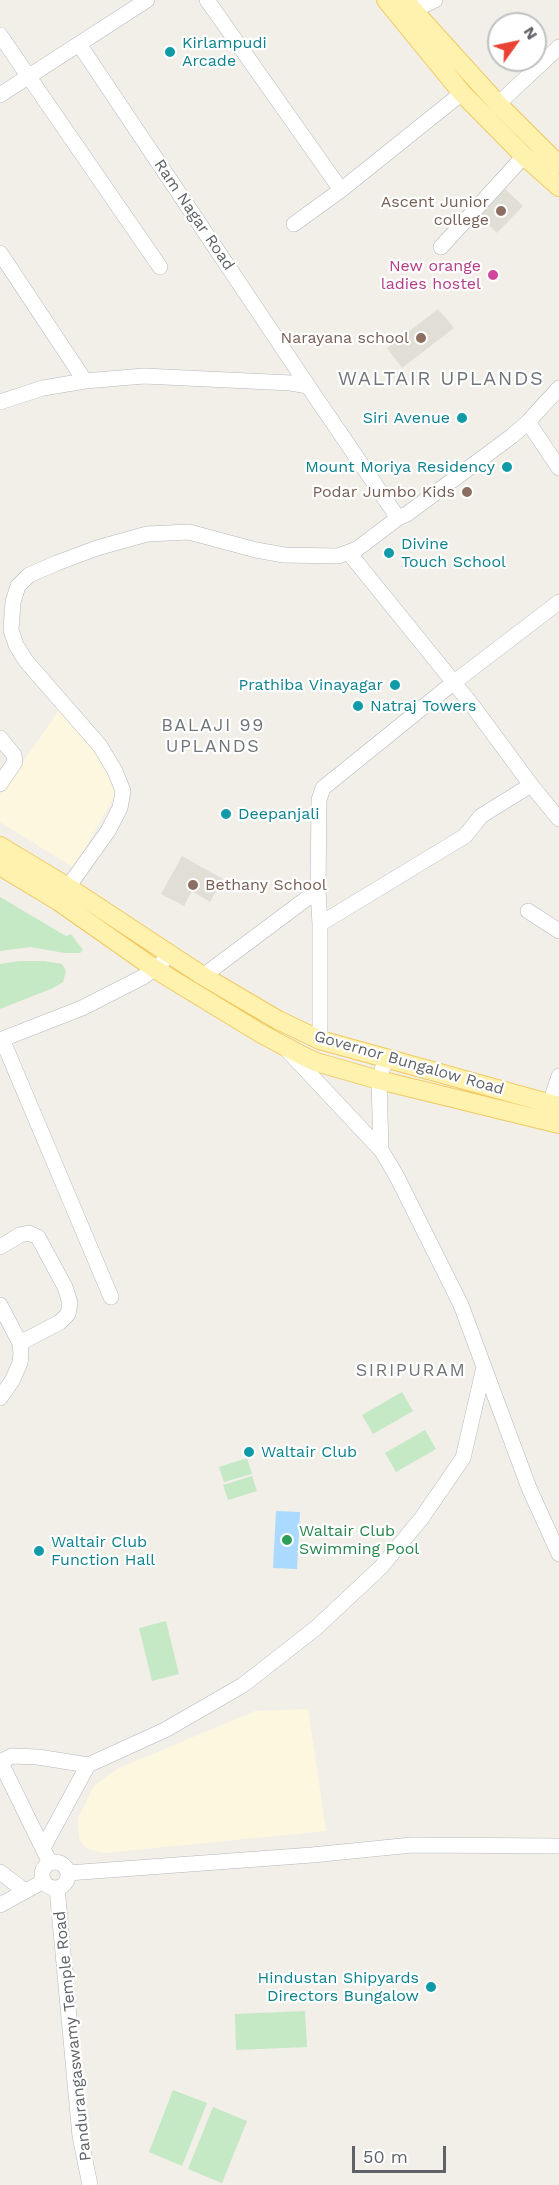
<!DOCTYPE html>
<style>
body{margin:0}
#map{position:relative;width:559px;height:2185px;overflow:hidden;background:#f1efe8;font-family:"Work Sans",sans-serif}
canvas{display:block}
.north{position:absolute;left:487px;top:12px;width:60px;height:60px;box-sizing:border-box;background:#fff;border:2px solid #bfc1c3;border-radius:50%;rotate:57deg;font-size:16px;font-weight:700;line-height:24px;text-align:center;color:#5f6368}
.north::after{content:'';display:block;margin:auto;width:21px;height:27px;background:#ea4335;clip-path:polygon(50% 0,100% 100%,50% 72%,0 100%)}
.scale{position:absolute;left:352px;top:2146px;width:94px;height:27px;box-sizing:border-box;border:3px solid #5f6368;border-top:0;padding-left:8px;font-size:18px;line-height:21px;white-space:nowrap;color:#5f6368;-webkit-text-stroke:4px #fff;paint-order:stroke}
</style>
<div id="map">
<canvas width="559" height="2185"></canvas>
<div class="north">N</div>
<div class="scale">50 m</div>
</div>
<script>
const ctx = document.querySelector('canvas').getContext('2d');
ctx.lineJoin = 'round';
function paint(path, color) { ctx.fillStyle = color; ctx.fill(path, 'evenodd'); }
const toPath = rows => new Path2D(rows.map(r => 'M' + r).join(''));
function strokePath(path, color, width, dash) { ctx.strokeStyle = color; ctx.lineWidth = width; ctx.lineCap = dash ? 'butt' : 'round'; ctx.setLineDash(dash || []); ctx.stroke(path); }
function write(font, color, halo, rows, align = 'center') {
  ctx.font = font + ' "Work Sans",sans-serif'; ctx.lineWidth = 4.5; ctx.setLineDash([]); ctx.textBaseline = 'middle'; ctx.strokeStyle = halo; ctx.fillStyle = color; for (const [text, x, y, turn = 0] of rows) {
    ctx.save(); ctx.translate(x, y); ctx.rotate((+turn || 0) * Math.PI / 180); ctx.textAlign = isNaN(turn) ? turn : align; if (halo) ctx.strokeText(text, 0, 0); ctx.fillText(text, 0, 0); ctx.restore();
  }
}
const commercial = toPath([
 [60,709,106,764,117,792,74,868,0,822,0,795],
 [308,1709,326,1831,105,1853,87,1849,83,1845,79,1838,78,1819,94,1786,117,1769,255,1711]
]);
const education = toPath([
 [505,189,523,206,497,233,480,216],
 [438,309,454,328,402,368,387,348],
 [182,856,223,879,210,902,192,891,184,906,161,894]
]);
const green = toPath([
 [0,897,66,936,71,934,83,950,80,953,65,953,30,947,0,951],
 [19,961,44,961,62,964,66,971,63,982,53,988,0,1009,0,964],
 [402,1392,413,1411,373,1434,362,1415],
 [425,1430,436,1449,396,1472,385,1453],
 [247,1458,252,1474,224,1482,219,1467],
 [252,1476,257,1491,228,1500,223,1485],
 [166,1621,179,1674,152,1681,139,1628],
 [305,2011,307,2047,236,2050,235,2014],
 [173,2090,207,2103,182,2166,149,2152],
 [213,2107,247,2121,222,2183,188,2169]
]);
const water = toPath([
 [276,1511,300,1512,297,1569,273,1568]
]);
const minor = toPath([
 [207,0,341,190],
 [412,11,435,0],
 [0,35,160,267],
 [79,44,308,386],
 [0,95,147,0],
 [498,104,559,47],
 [294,224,341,190,462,93],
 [441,247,524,156],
 [0,253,85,381,144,376,291,383,308,386,398,518,407,514,512,436,528,422,559,388],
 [0,402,43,388,85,381],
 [528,422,559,468],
 [0,738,14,755,15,762,0,784],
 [531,785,559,819],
 [68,887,108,831,120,808,123,791,115,771,100,746,26,661,16,645,11,630,13,602,18,586,29,575,57,563,97,548,147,534,189,532,256,550,284,555,338,556,357,549,398,518],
 [528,911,559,931],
 [320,924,465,836,481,816,531,785,472,705,349,553],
 [203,976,318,890],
 [2,1039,111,1297],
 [0,1040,82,1008,143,977,162,963],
 [320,1040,320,924,318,890,319,800,323,788,453,683,559,602],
 [289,1052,381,1150,396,1175,461,1305,529,1488,559,1554],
 [550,1103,559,1076],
 [381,1150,379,1080,386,1057],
 [0,1247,20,1235,29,1233,38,1237,65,1287,70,1303,68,1314,60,1322,20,1343],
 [0,1305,20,1343,21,1354,20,1363,12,1381,0,1398],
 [0,1761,50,1863],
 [0,1762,12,1756,38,1757,88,1765],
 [43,1848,88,1765,165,1730,243,1685,316,1628,381,1567,421,1519,463,1458,484,1367],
 '42 1875a13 13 0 1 1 26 0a13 13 0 1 1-26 0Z',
 [0,1872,25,1891],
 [68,1873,312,1855,412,1845,559,1846],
 [57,1888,80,2136,90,2185],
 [0,1905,44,1881]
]);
const major = toPath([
 [386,0,462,93,524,156,559,187],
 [404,0,498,104,559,165],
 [0,846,68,887,203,976,278,1020,320,1040,559,1106],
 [0,866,58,901,155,969,260,1033,301,1055,316,1062,379,1080,559,1124]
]);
const markers = [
 [170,52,6,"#0f9aa8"],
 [501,211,6,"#8d6e63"],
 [493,275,6,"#d1479c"],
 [421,338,6,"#8d6e63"],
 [462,418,6,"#0f9aa8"],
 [507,467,6,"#0f9aa8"],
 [467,492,6,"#8d6e63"],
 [389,553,6,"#0f9aa8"],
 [395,685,6,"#0f9aa8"],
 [358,706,6,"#0f9aa8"],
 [226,814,6,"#0f9aa8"],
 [193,885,6,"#8d6e63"],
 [249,1452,6,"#0f9aa8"],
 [287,1540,6,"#2e9e5b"],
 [39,1551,6,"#0f9aa8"],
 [431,1987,6,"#0f9aa8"]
];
const cultureNames = [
 ["Kirlampudi",182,43],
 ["Arcade",182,61],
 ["Siri Avenue",450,418,"right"],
 ["Mount Moriya Residency",495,467,"right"],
 ["Divine",401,544],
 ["Touch School",401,562],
 ["Prathiba Vinayagar",383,685,"right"],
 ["Natraj Towers",370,706],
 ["Deepanjali",238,814],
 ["Waltair Club",261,1452],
 ["Waltair Club",51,1542],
 ["Function Hall",51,1560],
 ["Hindustan Shipyards",419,1978,"right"],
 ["Directors Bungalow",419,1996,"right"]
];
const educationNames = [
 ["Ascent Junior",489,202],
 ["college",489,220],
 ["Narayana school",409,338],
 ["Podar Jumbo Kids",455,492],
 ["Bethany School",205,885,"left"]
];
const streetNames = [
 ["Ram Nagar Road",194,215,56],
 ["Governor Bungalow Road",409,1063,16],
 ["Pandurangaswamy Temple Road",73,2036,-96]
];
const hotelNames = [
 ["New orange",481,266],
 ["ladies hostel",481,284]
];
const leisureNames = [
 ["Waltair Club",299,1531],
 ["Swimming Pool",299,1549]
];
const neighbourhoodNames = [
 ["BALAJI 99",213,726],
 ["UPLANDS",213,747],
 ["SIRIPURAM",411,1371]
];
const quarterNames = [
 ["WALTAIR UPLANDS",441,379]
];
paint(commercial, '#fef7e0');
paint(education, '#e1ded6');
paint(green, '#c5e8c5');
paint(water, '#aadaff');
strokePath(minor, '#b5b8bc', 16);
strokePath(major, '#f2c960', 20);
strokePath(minor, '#fff', 15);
strokePath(major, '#fff2af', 18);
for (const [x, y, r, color] of markers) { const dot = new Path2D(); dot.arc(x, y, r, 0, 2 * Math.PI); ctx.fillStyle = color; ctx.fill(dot); strokePath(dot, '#fff', 2); }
write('16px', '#0d838f', '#fff', cultureNames, 'left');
write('16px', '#785e54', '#fff', educationNames, 'right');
write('16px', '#5f6368', '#fff', streetNames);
write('16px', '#b23c85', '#fff', hotelNames, 'right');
write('16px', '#27864d', '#fff', leisureNames, 'left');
ctx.letterSpacing = '1.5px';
write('18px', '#70757a', '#fff', neighbourhoodNames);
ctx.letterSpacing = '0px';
ctx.letterSpacing = '1.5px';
write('20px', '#70757a', '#fff', quarterNames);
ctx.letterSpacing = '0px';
</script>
